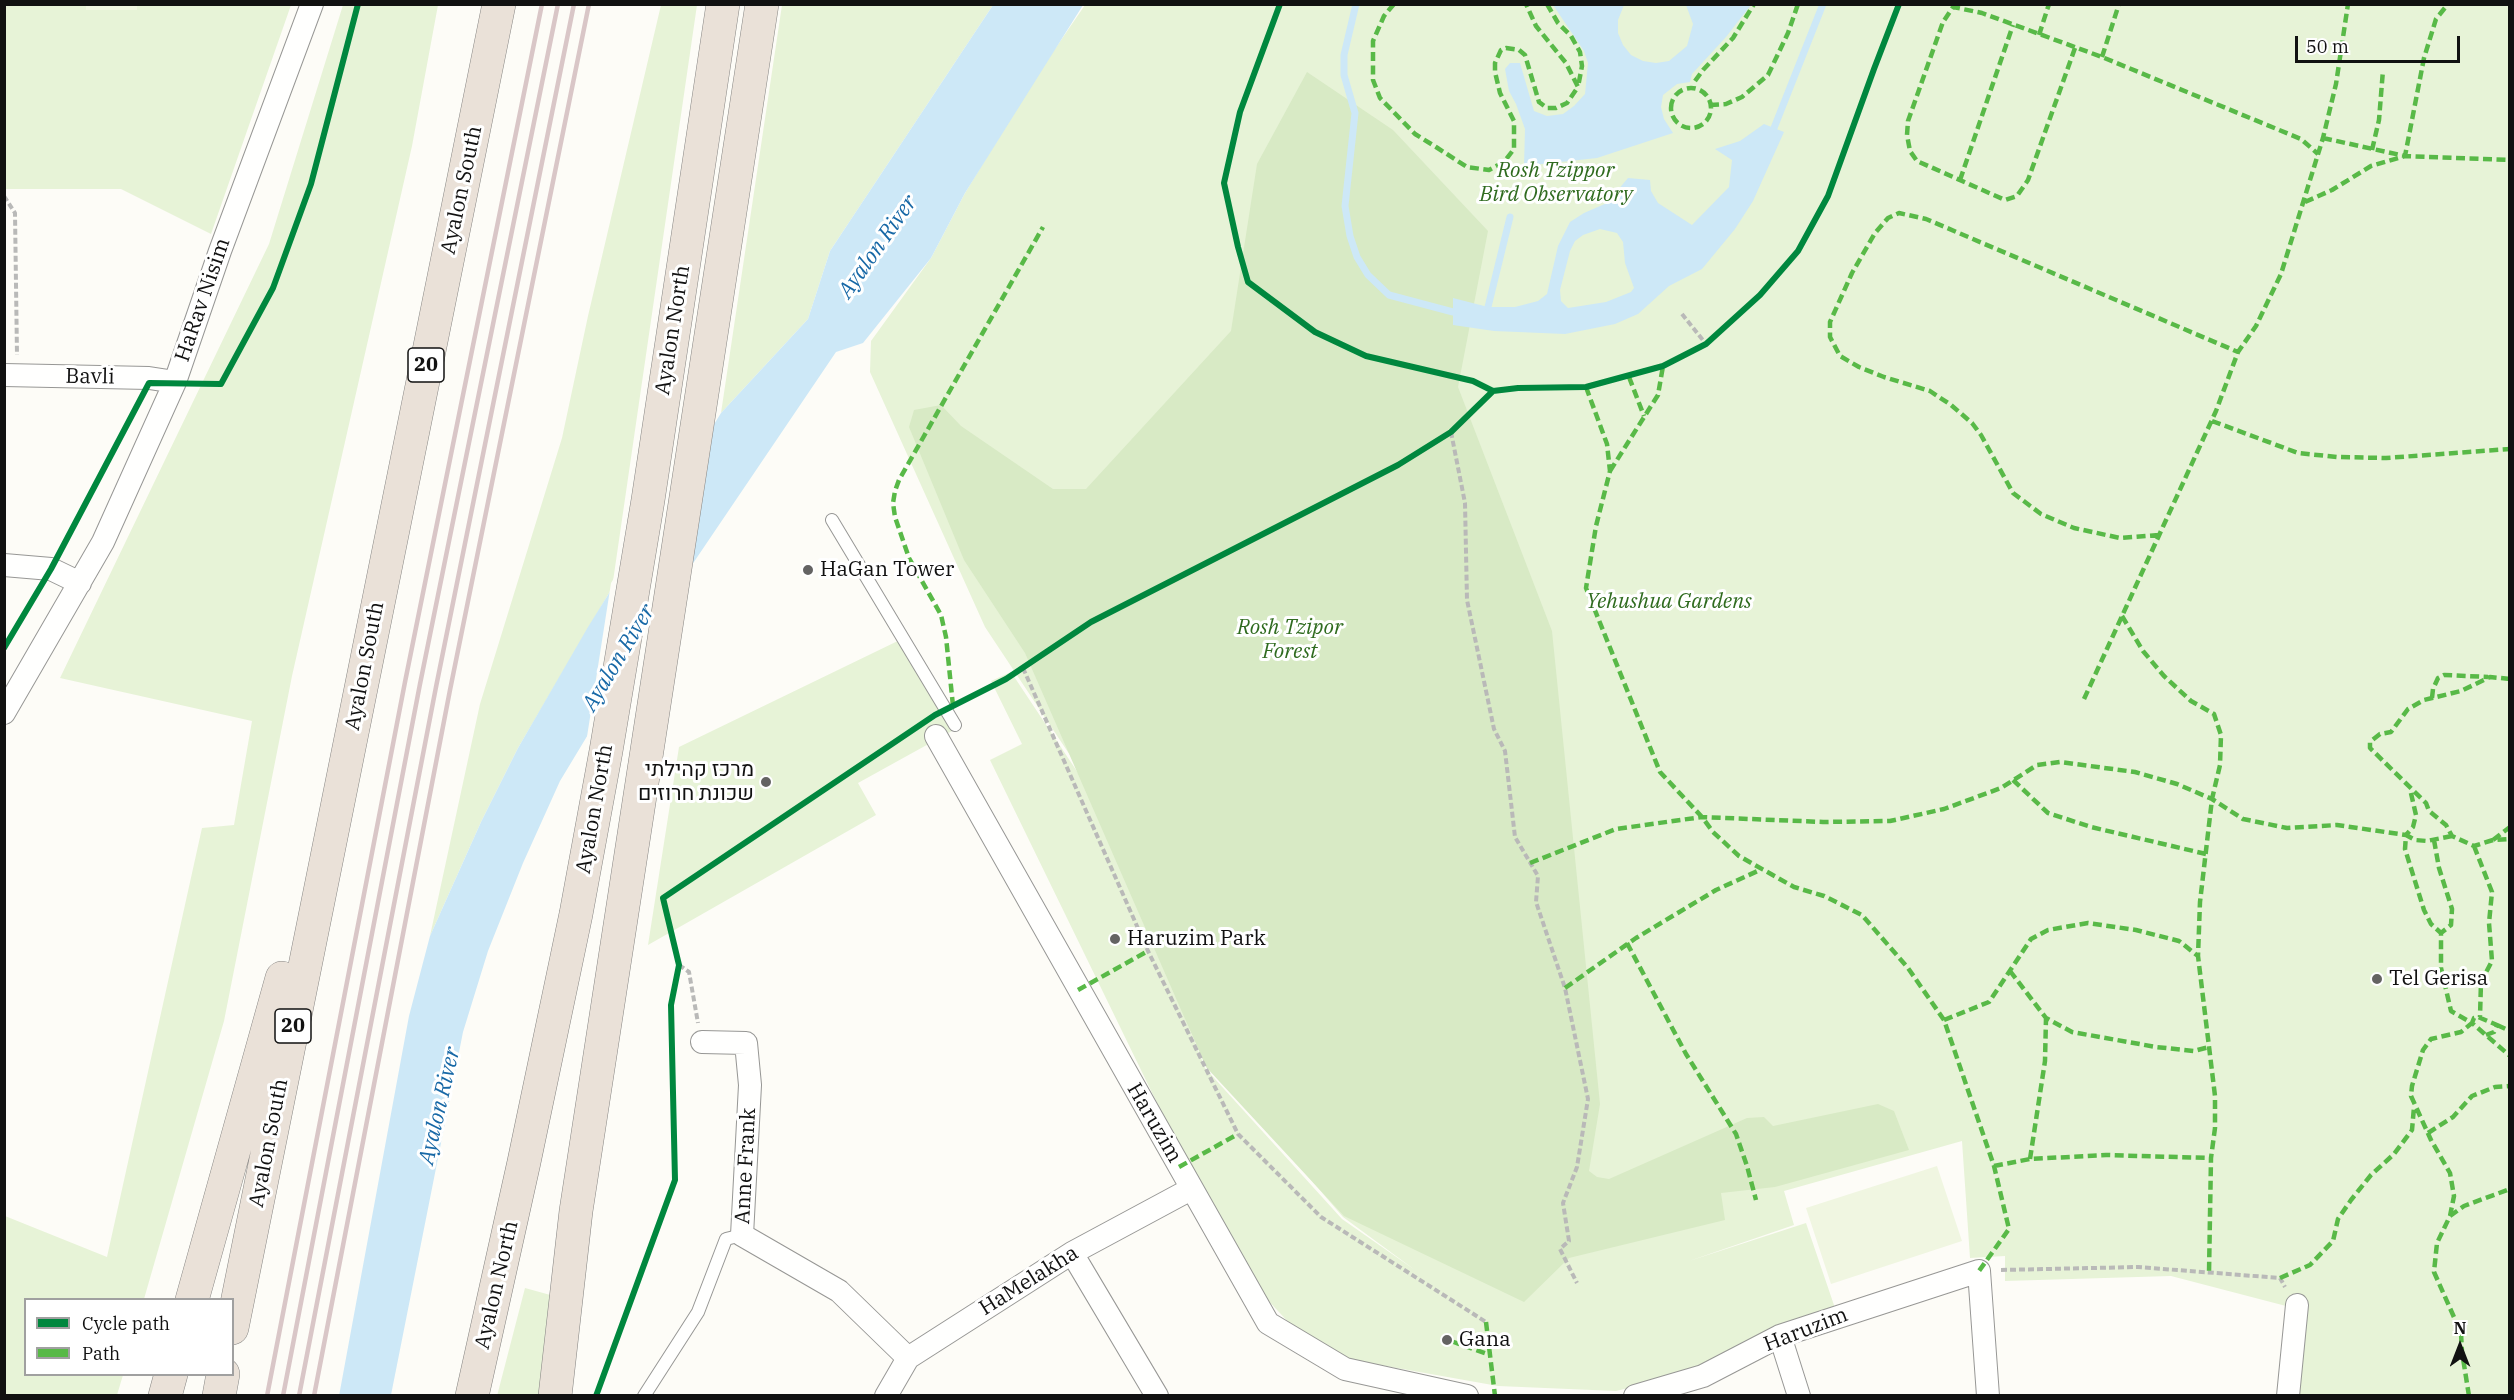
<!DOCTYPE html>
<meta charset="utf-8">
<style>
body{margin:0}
#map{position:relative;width:2514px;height:1400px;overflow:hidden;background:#fdfcf7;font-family:"IBM Plex Serif",serif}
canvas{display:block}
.frame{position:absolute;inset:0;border:6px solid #111;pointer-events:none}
.legend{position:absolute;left:24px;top:1298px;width:210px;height:78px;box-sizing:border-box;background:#fff;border:2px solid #a0a0a0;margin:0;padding:8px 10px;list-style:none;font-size:18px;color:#111}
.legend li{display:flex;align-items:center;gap:12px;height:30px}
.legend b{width:30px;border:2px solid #a0a0a0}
.north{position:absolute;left:2430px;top:1316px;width:60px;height:60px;-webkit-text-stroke:4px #fff;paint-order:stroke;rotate:0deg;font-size:16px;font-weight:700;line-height:24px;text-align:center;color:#111}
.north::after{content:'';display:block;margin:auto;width:21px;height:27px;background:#111;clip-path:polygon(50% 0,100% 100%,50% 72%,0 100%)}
.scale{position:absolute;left:2295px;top:36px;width:165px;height:27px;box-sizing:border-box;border:3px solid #111;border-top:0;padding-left:8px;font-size:18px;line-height:21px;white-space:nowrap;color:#111;-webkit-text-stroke:4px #fff;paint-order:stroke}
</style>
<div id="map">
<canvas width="2514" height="1400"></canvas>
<div class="frame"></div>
<ul class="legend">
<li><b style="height:8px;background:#00873e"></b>Cycle path</li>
<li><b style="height:8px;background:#58b947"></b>Path</li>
</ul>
<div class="north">N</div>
<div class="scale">50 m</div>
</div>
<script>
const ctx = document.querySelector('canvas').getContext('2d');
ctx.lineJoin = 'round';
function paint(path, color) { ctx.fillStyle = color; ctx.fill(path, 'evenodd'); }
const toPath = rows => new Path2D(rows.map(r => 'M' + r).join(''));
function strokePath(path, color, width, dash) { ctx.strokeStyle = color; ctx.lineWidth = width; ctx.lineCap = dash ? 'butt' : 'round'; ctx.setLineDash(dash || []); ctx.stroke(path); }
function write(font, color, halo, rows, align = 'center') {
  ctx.font = font + ' "IBM Plex Serif",Heebo,serif'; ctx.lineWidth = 6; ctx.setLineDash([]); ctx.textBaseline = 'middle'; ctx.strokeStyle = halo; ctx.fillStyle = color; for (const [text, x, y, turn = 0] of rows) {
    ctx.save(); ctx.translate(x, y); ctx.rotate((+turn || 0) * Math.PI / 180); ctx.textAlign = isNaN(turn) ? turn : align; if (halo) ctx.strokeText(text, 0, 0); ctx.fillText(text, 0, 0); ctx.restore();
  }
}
const green = toPath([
 [4,5,291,5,211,234,121,189,5,189],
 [343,5,438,5,412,146,292,676,224,1021,144,1299,26,1300,26,1374,123,1375,117,1395,5,1395,5,1216,107,1257,202,828,234,825,252,721,60,678,269,244],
 [661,5,697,5,612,588,518,748,481,822,430,936,480,704,562,438,588,316],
 [782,5,993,5,830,251,808,319,721,413],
 [1085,5,2509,5,2509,1395,2284,1395,2286,1306,2171,1276,2005,1281,2005,1256,1970,1258,1962,1141,1784,1191,1794,1225,1689,1261,1806,1223,1836,1311,1697,1371,1616,1391,1498,1386,1352,1360,1331,1352,1291,1325,1265,1297,1197,1185,990,760,1022,744,991,681,1011,672,1102,809,1205,1068,1342,1219,1415,1270,1343,1217,1210,1063,1105,808,985,627,870,372,871,341,931,258,965,193,1035,78],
 [906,637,952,731,858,783,876,815,648,945,679,747],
 [525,1288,554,1296,542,1395,497,1396]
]);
const forest = toPath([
 [1307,72,1393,130,1488,231,1458,387,1552,631,1600,1104,1589,1171,1597,1177,1609,1179,1747,1118,1764,1117,1773,1126,1878,1104,1894,1111,1909,1150,1775,1187,1721,1193,1725,1220,1569,1258,1524,1302,1344,1216,1206,1067,1025,653,964,560,909,427,914,410,941,405,961,426,1053,489,1086,489,1231,331,1257,164]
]);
const pitch = toPath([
 [86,5,137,5,137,10,86,10],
 [1937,1166,1962,1241,1831,1284,1806,1208]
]);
const water = toPath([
 [993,5,1083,5,965,193,931,258,863,343,836,352,679,584,560,781,523,863,488,951,463,1032,391,1395,339,1396,409,1016,430,936,481,822,518,748,588,627,721,413,808,319,830,251],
 [1553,5,1624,5,1618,20,1618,33,1623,45,1631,55,1643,61,1656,63,1669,61,1687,46,1693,24,1686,5,1751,5,1726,37,1692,74,1690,82,1677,84,1663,95,1661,107,1664,119,1673,133,1597,158,1524,166,1525,129,1516,104,1509,91,1505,69,1510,63,1520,63,1534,111,1547,116,1563,114,1574,106,1585,94,1588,63,1584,51],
 [1764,124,1784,132,1753,201,1735,229,1702,269,1669,286,1638,314,1615,324,1565,334,1494,331,1453,325,1453,298,1488,307,1515,307,1538,301,1547,294,1558,246,1570,222,1584,213,1607,203,1628,178,1650,180,1651,191,1658,203,1692,225,1729,187,1732,160,1715,149,1740,141],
 [1600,229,1617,233,1623,242,1625,263,1634,288,1631,292,1606,302,1568,308,1561,301,1560,290,1570,251,1575,241,1583,235]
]);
const pier = toPath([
 [705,433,679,591,586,743,611,583]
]);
const stream = toPath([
 [1356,4,1344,55,1344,75,1355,113,1345,206,1350,236,1357,257,1368,275,1389,295,1453,312],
 [1774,128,1823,4],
 [1488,307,1510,217]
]);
const path = toPath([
 [4,196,15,213,17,355],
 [1682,314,1706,344],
 [1451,432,1465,503,1467,600,1494,729,1505,751,1515,837,1538,876,1536,902,1565,988,1588,1099,1577,1167,1563,1203,1569,1241,1560,1249,1577,1283],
 [1023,668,1148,951,1238,1134,1321,1217,1486,1322],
 [679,965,689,972,698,1023],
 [2001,1270,2138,1267,2280,1278,2285,1287]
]);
const service = toPath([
 [832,520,955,725],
 [644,1396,698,1312,726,1239,742,1235]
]);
const minor = toPath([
 [4,375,149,378,175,382],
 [4,565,51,569,80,583],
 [4,713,103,542,175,382,220,251,312,4],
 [936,736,1268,1323,1345,1369,1467,1396],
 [702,1042,746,1043,750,1085,742,1235,839,1291,908,1358],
 [1072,1253,1157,1396],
 [1780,1336,1799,1396],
 [886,1396,908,1358,1072,1253,1191,1189],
 [1635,1396,1703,1376,1780,1336,1979,1271,1988,1396],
 [2288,1396,2297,1305]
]);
const motorway = toPath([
 [192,1300,282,978],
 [232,1328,499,4],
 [165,1396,171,1374],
 [219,1396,223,1374],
 [472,1396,524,1162,576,914,606,751,648,500,723,4],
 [555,1396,576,1211,762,4]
]);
const rail = toPath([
 [267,1396,405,682,542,4],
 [283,1396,420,684,558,4],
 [299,1396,436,687,574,4],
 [314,1396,450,690,589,4]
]);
const quiet = toPath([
 [1394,4,1384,16,1373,41,1373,80,1380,98,1415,134,1436,147,1467,167,1489,170,1504,162,1514,149,1514,121,1500,93,1495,72,1495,63,1501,50,1506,48,1519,50,1525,55,1539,102,1547,108,1556,108,1567,103,1578,87,1566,63,1536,26,1526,4],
 [1547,4,1558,23,1571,36,1580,52,1582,66,1578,87],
 [2039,35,2049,4],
 [2075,48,2028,180,2017,196,2005,200,1917,161,1910,151,1907,135,1908,121,1943,22,1953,7,1982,13,2102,57,2301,139,2318,154],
 [2102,57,2119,4],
 [1695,81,1703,70,1733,38,1754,4],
 '1671 108a20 20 0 1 1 40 0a20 20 0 1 1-40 0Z',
 [1710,105,1726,104,1742,97,1768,75,1788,33,1798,4],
 [2323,138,2405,156,2510,160],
 [2372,150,2379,120,2383,70],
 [1960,180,2013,25],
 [2305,202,2332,190,2371,166,2405,156,2424,58,2436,19,2448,4],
 [1629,377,1644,416],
 [1586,387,1607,444,1610,471,1596,526,1586,588,1660,772,1702,817,1713,832,1739,856,1794,887,1824,896,1862,915,1908,968,1944,1020,1994,1166,2009,1229,1979,1271],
 [2212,421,2298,453,2337,457,2386,458,2510,449],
 [1610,471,1658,395,1663,366],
 [2159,535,2120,538,2074,528,2041,514,2013,493,1981,435,1972,423,1951,405,1930,391,1884,377,1859,367,1840,356,1830,337,1830,322,1852,273,1875,233,1888,218,1899,213,1926,219,2238,352],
 [2122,616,2143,651,2164,676,2191,701,2214,714,2221,735,2220,765,2212,799,2200,902,2198,956,2215,1096,2215,1128,2211,1158,2209,1273],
 [2510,679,2490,677,2461,691,2424,700,2408,709,2391,732,2380,734,2370,742,2370,748,2426,803,2429,811,2446,825,2452,836,2474,846,2493,840,2510,839],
 [2432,698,2433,689,2438,678,2444,675,2488,677],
 [2084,699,2216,411,2238,352,2256,326,2281,274,2323,138,2336,84,2348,4],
 [953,706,946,637,941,615,909,558,895,517,893,503,895,491,899,480,1043,227],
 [2013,780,2048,813,2091,827,2206,854],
 [2452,836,2427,841,2415,840,2406,835,2405,849,2424,910,2431,924,2441,933,2441,968,2451,1011,2472,1023,2461,1032,2431,1039,2423,1050,2412,1086,2411,1096,2431,1140,2450,1173,2454,1196,2450,1216,2437,1243,2434,1272,2461,1333,2462,1352,2469,1396],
 [2434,840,2439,868,2452,909,2451,925,2441,933],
 [2493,840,2510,827],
 [2474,846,2492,892,2489,923,2492,961,2481,982,2480,1017],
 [1530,863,1616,829,1702,817,1823,822,1890,821,1944,809,2001,788,2037,765,2060,762,2135,772,2177,784,2212,799,2243,819,2287,828,2337,825,2406,835,2413,827,2416,815,2410,789],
 [1627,943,1686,1054,1736,1134,1747,1166,1756,1200],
 [2010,971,2046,1018,2072,1032,2156,1047,2194,1051,2209,1047],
 [1565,988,1636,938,1716,890,1762,869],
 [1078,990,1148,951],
 [1944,1020,1989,1002,2031,939,2048,930,2088,923,2136,930,2179,941,2198,956],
 [2497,1025,2510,1031],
 [2486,1035,2494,1032,2497,1025,2478,1017,2474,1018,2472,1023,2510,1056],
 [2428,1133,2453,1117,2472,1096,2495,1087,2510,1086],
 [2030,1159,2045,1061,2046,1018],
 [1994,1166,2030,1159,2106,1155,2211,1158],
 [1179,1167,1238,1134],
 [2450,1216,2464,1206,2510,1189],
 [2280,1278,2310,1265,2333,1241,2338,1219,2351,1200,2371,1175,2394,1154,2412,1130,2414,1107],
 [1486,1322,1495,1396],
 [1451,1341,1490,1355]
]);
const cycleway = toPath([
 [1280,4,1240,112,1224,183,1238,247,1248,282,1315,332,1366,356,1473,381,1493,391,1518,388,1586,387,1663,366,1706,344,1760,295,1798,251,1828,196,1874,69,1899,4],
 [4,648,51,569,149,383,221,384,273,288,311,184,358,4],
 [596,1396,675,1180,671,1005,679,965,663,898,935,715,1006,679,1091,622,1398,465,1451,432,1493,391]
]);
const markers = [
 [808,570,6,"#646362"],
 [766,782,6,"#646362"],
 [1115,939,6,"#646362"],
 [2377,979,6,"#646362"],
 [1447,1340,6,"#646362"]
];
const shields = [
 [426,365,36],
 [293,1026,36]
];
const shieldNames = [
 ["20",426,365],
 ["20",293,1026]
];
const parkNames = [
 ["Rosh Tzippor",1556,171],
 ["Bird Observatory",1556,195],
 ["Yehushua Gardens",1669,602],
 ["Rosh Tzipor",1290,628],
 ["Forest",1290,652]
];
const streetNames = [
 ["Ayalon South",462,190,-78],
 ["HaRav Nisim",203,300,-71],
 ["Ayalon North",673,330,-81],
 ["Bavli",90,377,1],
 ["Ayalon South",365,666,-79],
 ["Ayalon North",595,809,-80],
 ["Haruzim",1154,1123,60],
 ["Ayalon South",269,1143,-79],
 ["Anne Frank",746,1166,-87],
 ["HaMelakha",1029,1281,-32],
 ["Ayalon North",497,1285,-77],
 ["Haruzim",1806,1330,-21]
];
const poiNames = [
 ["HaGan Tower",820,570],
 ["מרכז קהילתי",754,770,"right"],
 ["שכונת חרוזים",754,794,"right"],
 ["Haruzim Park",1127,939],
 ["Tel Gerisa",2389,979],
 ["Gana",1459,1340]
];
const waterNames = [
 ["Ayalon River",878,247,-55],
 ["Ayalon River",619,658,-59],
 ["Ayalon River",440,1106,-77]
];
paint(green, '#e7f3d7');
paint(forest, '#d8eac5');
paint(pitch, '#f0f6e1');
paint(water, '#cde8f7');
paint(pier, '#fdfcf7');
strokePath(stream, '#cde8f7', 7);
strokePath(service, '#979795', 14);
strokePath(minor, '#979795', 24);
strokePath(motorway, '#858482', 34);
strokePath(path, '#b9b9b8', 4, [6, 3]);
strokePath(service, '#fffffe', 12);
strokePath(minor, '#fffffe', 22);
strokePath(motorway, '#eae1d8', 33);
strokePath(rail, '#d9c6c7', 4.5);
strokePath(quiet, '#58b947', 4.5, [9, 4.5]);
strokePath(cycleway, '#00873e', 6);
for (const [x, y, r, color] of markers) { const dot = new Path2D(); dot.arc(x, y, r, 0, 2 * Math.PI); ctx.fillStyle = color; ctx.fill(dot); strokePath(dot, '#fff', 2); }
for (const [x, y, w] of shields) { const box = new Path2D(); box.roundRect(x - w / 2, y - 17, w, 34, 4.5); ctx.fillStyle = '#fff'; ctx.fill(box); strokePath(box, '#111', 1.5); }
write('bold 20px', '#111', null, shieldNames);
write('italic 21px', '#2f6b1f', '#fff', parkNames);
write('21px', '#111', '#fff', streetNames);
write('21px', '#111', '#fff', poiNames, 'left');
write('italic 22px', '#1768a6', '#fff', waterNames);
</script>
